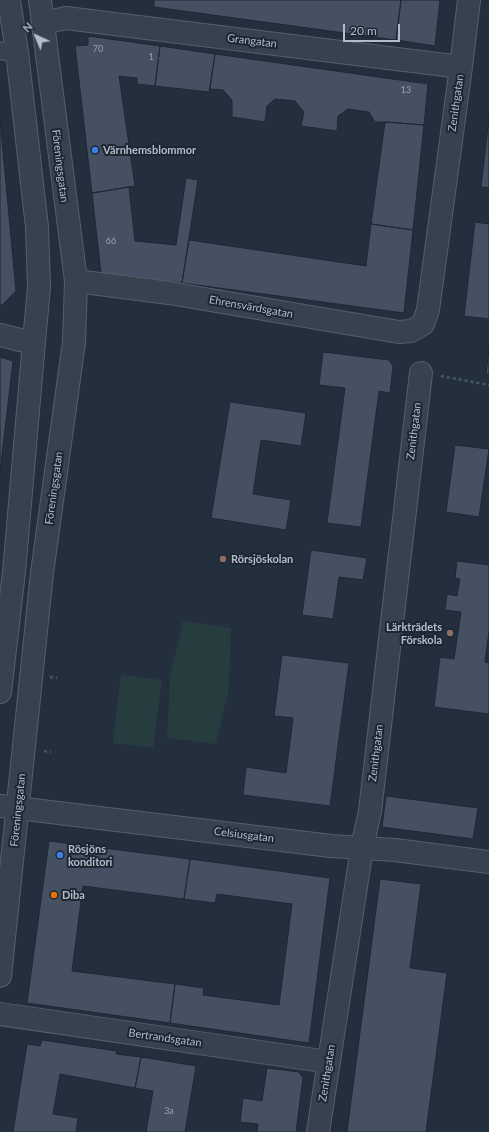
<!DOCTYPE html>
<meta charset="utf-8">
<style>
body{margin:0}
#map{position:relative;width:489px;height:1132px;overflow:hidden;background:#242f3e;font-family:Lato,sans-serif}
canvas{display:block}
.north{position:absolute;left:16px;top:16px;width:40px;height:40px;-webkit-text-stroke:3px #1d2633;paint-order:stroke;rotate:316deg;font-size:11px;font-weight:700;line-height:16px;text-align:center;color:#b4bcc9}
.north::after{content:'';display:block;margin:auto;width:14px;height:18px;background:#b4bcc9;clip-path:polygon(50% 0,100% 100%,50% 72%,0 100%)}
.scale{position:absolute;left:343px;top:24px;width:57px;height:18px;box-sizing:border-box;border:2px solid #b4bcc9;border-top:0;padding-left:5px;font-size:12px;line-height:14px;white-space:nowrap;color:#b4bcc9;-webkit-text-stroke:3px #1d2633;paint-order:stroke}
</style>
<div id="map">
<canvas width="489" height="1132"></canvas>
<div class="north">N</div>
<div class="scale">20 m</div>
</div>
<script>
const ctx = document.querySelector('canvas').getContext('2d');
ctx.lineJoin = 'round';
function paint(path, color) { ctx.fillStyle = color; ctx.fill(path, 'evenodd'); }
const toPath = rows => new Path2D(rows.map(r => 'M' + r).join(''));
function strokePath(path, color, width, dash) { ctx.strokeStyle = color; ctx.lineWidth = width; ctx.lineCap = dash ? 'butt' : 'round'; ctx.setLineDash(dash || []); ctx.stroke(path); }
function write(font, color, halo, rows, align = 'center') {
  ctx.font = font + ' Lato,sans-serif'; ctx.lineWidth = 4; ctx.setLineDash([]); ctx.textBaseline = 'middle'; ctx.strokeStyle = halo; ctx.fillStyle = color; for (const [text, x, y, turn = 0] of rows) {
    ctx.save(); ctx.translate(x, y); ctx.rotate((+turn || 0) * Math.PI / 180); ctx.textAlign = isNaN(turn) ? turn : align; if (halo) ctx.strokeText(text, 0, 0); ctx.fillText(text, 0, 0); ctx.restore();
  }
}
const green = toPath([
 [183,621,231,628,229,687,216,744,167,738,170,678],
 [121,675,162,680,153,748,113,743]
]);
const building = toPath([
 [154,0,401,0,396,40,154,7,154,0],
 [401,0,440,0,435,46,396,40,401,0],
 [88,36,160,46,155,86,137,84,137,78,119,76,135,186,92,193,75,46,88,45,88,36],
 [160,46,215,54,209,92,155,86,160,46],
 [215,54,428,84,424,125,385,122,375,122,369,112,348,109,338,116,337,131,301,126,304,112,295,101,275,99,267,106,265,122,232,117,232,100,223,90,210,89,215,54],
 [489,118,489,188,481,187,489,118],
 [0,119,16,291,2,305,0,305,0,119],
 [385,122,424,125,413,230,371,224,385,122],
 [186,178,198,180,182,283,101,273,92,193,129,187,135,241,176,245,186,178],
 [475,222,489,224,489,319,464,316,475,222],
 [371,224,413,230,404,313,182,283,189,240,366,266,371,224],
 [489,349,489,374,486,374,489,349],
 [323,352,389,360,393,366,390,393,379,391,361,527,327,523,345,388,319,385,323,352],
 [0,357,13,361,0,472,0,357],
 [230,402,306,413,301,446,261,440,253,494,291,500,286,530,211,518,230,402],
 [455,445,489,449,479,517,446,512,455,445],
 [311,550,367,558,363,580,339,577,333,619,302,615,311,550],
 [457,561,489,565,489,632,485,662,489,663,489,714,434,707,440,657,454,659,461,612,445,610,447,594,457,596,460,579,455,578,457,561],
 [282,655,349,663,330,806,243,795,246,767,286,773,293,718,274,716,282,655],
 [386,796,478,808,473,839,382,827,386,796],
 [49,841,190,859,184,899,83,886,72,971,175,984,170,1023,27,1003,49,841],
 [190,859,330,878,309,1043,170,1023,175,984,204,988,203,995,279,1005,292,904,217,894,215,903,184,899,190,859],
 [380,879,421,884,410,968,447,973,426,1132,347,1132,380,879],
 [42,1040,117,1051,116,1054,141,1057,135,1088,60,1074,53,1114,78,1118,76,1132,13,1132,27,1044,40,1046,42,1040],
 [141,1057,196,1066,185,1132,146,1132,153,1091,135,1088,141,1057],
 [267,1068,299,1072,303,1078,296,1132,257,1132,258,1124,240,1122,243,1098,262,1101,267,1068]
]);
const path = toPath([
 [441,376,489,385],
 [50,677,57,678],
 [44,751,51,752]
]);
const pedestrian = toPath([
 [0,51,17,52]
]);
const minor = toPath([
 [43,23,66,18,461,67],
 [76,281,169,293,399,332,411,331,423,324,428,310,461,67,469,0],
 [0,335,20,340,34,342],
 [0,806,331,846,395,850,489,862],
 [0,1014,329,1062],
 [318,1132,362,848,370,811,421,373]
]);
const tertiary = toPath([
 [0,692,14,572,34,342,39,287,37,227,17,52,9,0],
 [0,976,42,573,74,342,76,281,40,0]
]);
const markers = [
 [95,150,4,"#3f7fe0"],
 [223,559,4,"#8d6e63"],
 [450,633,4,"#8d6e63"],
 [60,855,4,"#3f7fe0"],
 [54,895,4,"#e8710a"]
];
const numberNames = [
 ["70",98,49],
 ["1",151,57],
 ["13",406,90],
 ["66",111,241],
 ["3a",169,1111]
];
const streetNames = [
 ["Grangatan",252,41,7],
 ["Zenithgatan",456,103,-82],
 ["Föreningsgatan",60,166,83],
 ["Ehrensvärdsgatan",251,307,10],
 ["Zenithgatan",414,431,-83],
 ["Föreningsgatan",54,488,-82],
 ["Zenithgatan",376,753,-83],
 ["Föreningsgatan",18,810,-84],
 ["Celsiusgatan",244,835,7],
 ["Bertrandsgatan",165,1038,8],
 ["Zenithgatan",327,1073,-81]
];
const poiNames = [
 ["Värnhemsblommor",103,150],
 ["Rörsjöskolan",231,559],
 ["Lärkträdets",442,627,"right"],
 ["Förskola",442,640,"right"],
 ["Rösjöns",68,849],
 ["konditori",68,862],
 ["Diba",62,895]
];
paint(green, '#263c3f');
paint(building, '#455162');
strokePath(building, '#1f2835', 1);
strokePath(pedestrian, '#565f6c', 19);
strokePath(minor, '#565f6c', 24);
strokePath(tertiary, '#565f6c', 24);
strokePath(path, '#44595c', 2.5, [3, 3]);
strokePath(pedestrian, '#38414e', 17);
strokePath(minor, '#38414e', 22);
strokePath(tertiary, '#38414e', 22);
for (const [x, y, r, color] of markers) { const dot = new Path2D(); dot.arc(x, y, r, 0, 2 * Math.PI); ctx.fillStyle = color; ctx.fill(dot); strokePath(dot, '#1d2633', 1.5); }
write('9px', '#98a1af', null, numberNames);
write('11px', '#b4bcc9', '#1d2633', streetNames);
write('bold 11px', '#b4bcc9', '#1d2633', poiNames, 'left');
</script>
